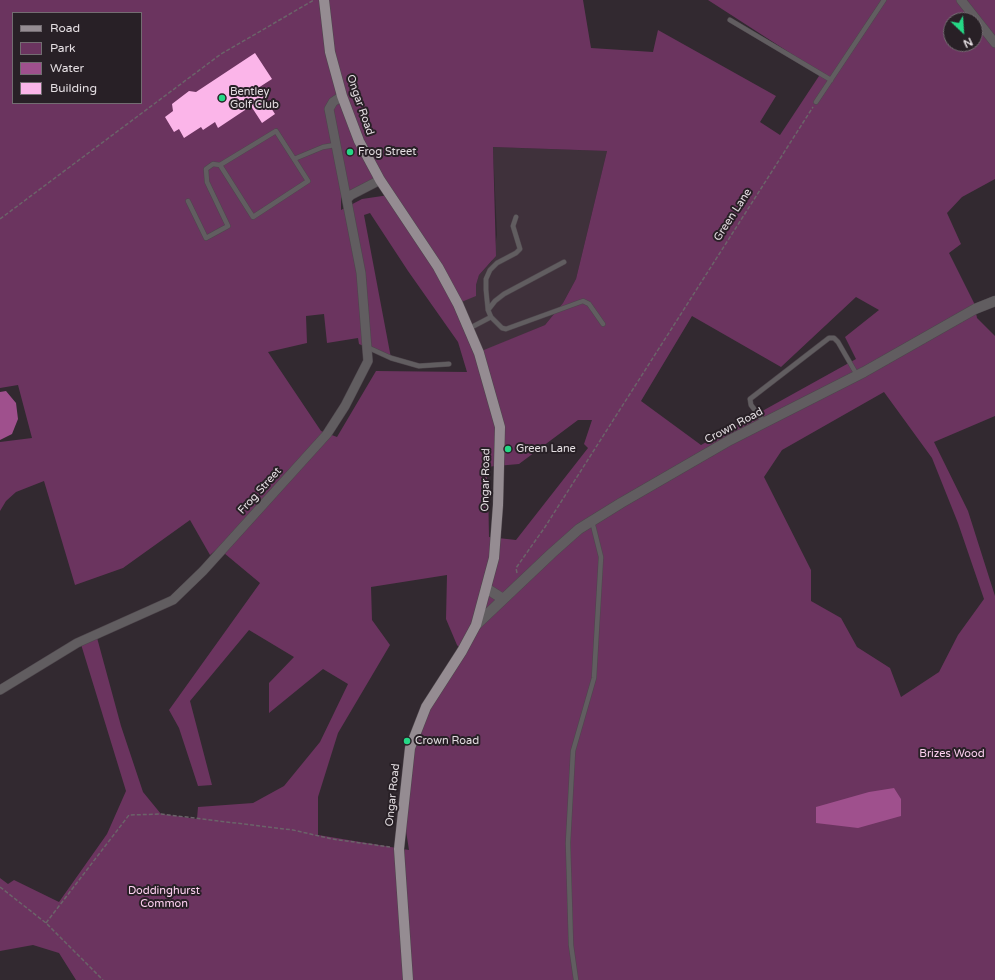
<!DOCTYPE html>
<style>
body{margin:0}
#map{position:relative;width:995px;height:980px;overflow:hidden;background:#322930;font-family:"Varela Round",sans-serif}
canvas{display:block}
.legend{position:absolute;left:12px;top:12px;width:130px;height:92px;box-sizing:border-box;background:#282026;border:1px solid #736c71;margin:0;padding:5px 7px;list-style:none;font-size:12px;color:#e4dee2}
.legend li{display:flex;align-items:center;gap:8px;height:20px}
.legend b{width:20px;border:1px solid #736c71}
.north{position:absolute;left:943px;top:12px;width:40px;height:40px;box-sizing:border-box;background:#282026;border:1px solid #736c71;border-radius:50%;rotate:155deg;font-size:11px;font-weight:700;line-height:16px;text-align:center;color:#e4dee2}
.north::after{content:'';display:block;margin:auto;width:14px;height:18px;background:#25d886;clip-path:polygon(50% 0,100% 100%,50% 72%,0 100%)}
</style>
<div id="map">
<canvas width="995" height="980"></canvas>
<ul class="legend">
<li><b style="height:5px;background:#958c92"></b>Road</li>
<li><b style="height:11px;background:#6b345f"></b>Park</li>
<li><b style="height:11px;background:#9f508d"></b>Water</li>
<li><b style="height:11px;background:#fbb5e9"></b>Building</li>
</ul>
<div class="north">N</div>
</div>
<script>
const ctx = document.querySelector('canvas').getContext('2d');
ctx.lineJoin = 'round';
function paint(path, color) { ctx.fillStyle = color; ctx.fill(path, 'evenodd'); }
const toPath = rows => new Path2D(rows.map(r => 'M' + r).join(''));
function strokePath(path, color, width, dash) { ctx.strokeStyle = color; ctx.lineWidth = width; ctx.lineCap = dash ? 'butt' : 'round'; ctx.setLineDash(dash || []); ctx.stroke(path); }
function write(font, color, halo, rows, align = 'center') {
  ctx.font = font + ' "Varela Round",sans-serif'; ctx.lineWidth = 4; ctx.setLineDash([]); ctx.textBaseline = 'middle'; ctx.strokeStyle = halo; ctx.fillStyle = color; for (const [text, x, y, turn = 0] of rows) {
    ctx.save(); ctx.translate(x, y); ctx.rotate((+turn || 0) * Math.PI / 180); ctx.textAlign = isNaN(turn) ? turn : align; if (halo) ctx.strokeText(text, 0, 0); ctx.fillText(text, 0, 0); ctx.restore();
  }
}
const built = toPath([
 [493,147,607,151,576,279,563,303,545,325,479,353,458,304,476,285,479,275,492,261,497,235]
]);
const green = toPath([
 [0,0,583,0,591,48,653,52,658,30,776,96,760,122,780,135,821,73,708,0,995,0,995,179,962,197,947,213,961,244,949,253,974,303,977,318,995,336,995,416,934,442,968,511,995,596,995,980,76,980,59,953,33,945,0,951,0,878,8,884,14,880,59,902,107,834,126,791,80,641,96,634,121,726,143,792,161,814,197,819,198,807,253,803,284,786,320,742,348,684,323,669,269,713,269,683,294,657,249,630,190,701,212,785,198,786,179,728,169,710,260,583,218,548,210,555,190,520,123,568,75,585,44,481,16,492,6,501,0,511,0,442,32,438,18,385,0,388],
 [13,13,141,13,141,103,13,103],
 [951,20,975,20,975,44,951,44],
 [493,147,607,151,576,279,563,303,545,325,479,352,459,303,476,296,476,285,479,275,496,256],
 [380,181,389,195,362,199,341,210,341,189,351,195],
 [370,213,408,271,458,342,467,372,376,371,337,437,321,431,268,352,307,343,306,316,324,314,327,343,358,338,359,344,391,358,364,215],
 [856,297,879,310,845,337,856,359,701,445,641,401,692,316,781,367],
 [884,392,932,458,958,523,984,599,958,635,939,672,901,697,890,668,857,647,841,618,811,601,811,570,764,477,782,450],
 [578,420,592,420,584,444,588,448,516,540,489,537,488,484,485,467,519,464],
 [447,575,446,619,457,645,462,651,407,741,410,748,403,812,409,850,318,835,318,797,338,733,390,645,372,620,371,587]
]);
const water = toPath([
 [6,391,16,403,18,419,12,434,0,440,0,392],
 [894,788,901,799,901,816,858,828,816,823,816,807,869,792]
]);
const building = toPath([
 [255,53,272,79,258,88,275,114,262,123,251,106,218,128,215,122,203,130,201,127,184,138,179,129,174,132,165,117,173,111,172,104,189,91,196,92]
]);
const path = toPath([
 [0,219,221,54,314,0],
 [517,573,516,568,545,527,813,107],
 [0,887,46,923,103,980],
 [46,923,129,815,161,814,293,830,332,839,390,847]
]);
const service = toPath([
 [730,20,831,80],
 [816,102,884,0],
 [294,159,276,131,220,165,253,217,308,181,294,159,323,147,335,145],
 [188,201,206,238,228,226,207,182,206,169,213,164,220,165],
 [488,310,495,301,504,294,564,262],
 [491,317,502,328,506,329,583,301,589,304,603,324],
 [470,328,491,317,488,310,486,290,486,279,490,270,497,263,516,253,520,249,513,226,516,217],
 [367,347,391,358,419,366,449,364],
 [765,423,751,405,750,399,829,338,834,338,838,342,857,375],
 [576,980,571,945,568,843,573,751,594,678,601,557,592,521]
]);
const minor = toPath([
 [961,0,995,43],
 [347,199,351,195,380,180],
 [0,690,77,643,173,600,203,571,327,434,345,406,368,361,361,273,329,109,333,102,342,96]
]);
const tertiary = toPath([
 [486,588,503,599],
 [476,625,552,553,579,529,621,503,730,440,864,372,975,309,995,301]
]);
const primary = toPath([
 [324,0,330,52,342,96,359,141,380,180,438,267,458,304,479,353,500,427,498,505,494,558,476,625,462,651,426,707,410,748,399,849,408,980]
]);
const markers = [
 [222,98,4,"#25d886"],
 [350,152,4,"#25d886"],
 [508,449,4,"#25d886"],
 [407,741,4,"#25d886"]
];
const poiNames = [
 ["Bentley",230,92],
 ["Golf Club",230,105],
 ["Frog Street",358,152],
 ["Green Lane",516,449],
 ["Crown Road",415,741]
];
const streetNames = [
 ["Ongar Road",360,105,71],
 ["Green Lane",733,215,-57],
 ["Crown Road",734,426,-28],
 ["Ongar Road",486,480,-89],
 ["Frog Street",260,491,-48],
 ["Ongar Road",393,795,-84]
];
const parkNames = [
 ["Brizes Wood",952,754],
 ["Doddinghurst",164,891],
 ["Common",164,904]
];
paint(built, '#3f313b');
paint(green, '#6b345f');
paint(water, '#9f508d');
paint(building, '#fbb5e9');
strokePath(service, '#4e464c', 5.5);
strokePath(minor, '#4e464c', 10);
strokePath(tertiary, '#4e464c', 11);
strokePath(primary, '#4e464c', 11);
strokePath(path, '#6b6369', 1.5, [4, 2]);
strokePath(service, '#615d60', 4.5);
strokePath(minor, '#615d60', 9);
strokePath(tertiary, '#615d60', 10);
strokePath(primary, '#958c92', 10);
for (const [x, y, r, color] of markers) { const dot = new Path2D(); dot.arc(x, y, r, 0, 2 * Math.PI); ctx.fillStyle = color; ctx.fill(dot); strokePath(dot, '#282026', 1.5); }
write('11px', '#e4dee2', '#282026', poiNames, 'left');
write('11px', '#e4dee2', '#282026', streetNames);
write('11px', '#ffd2f2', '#282026', parkNames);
</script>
